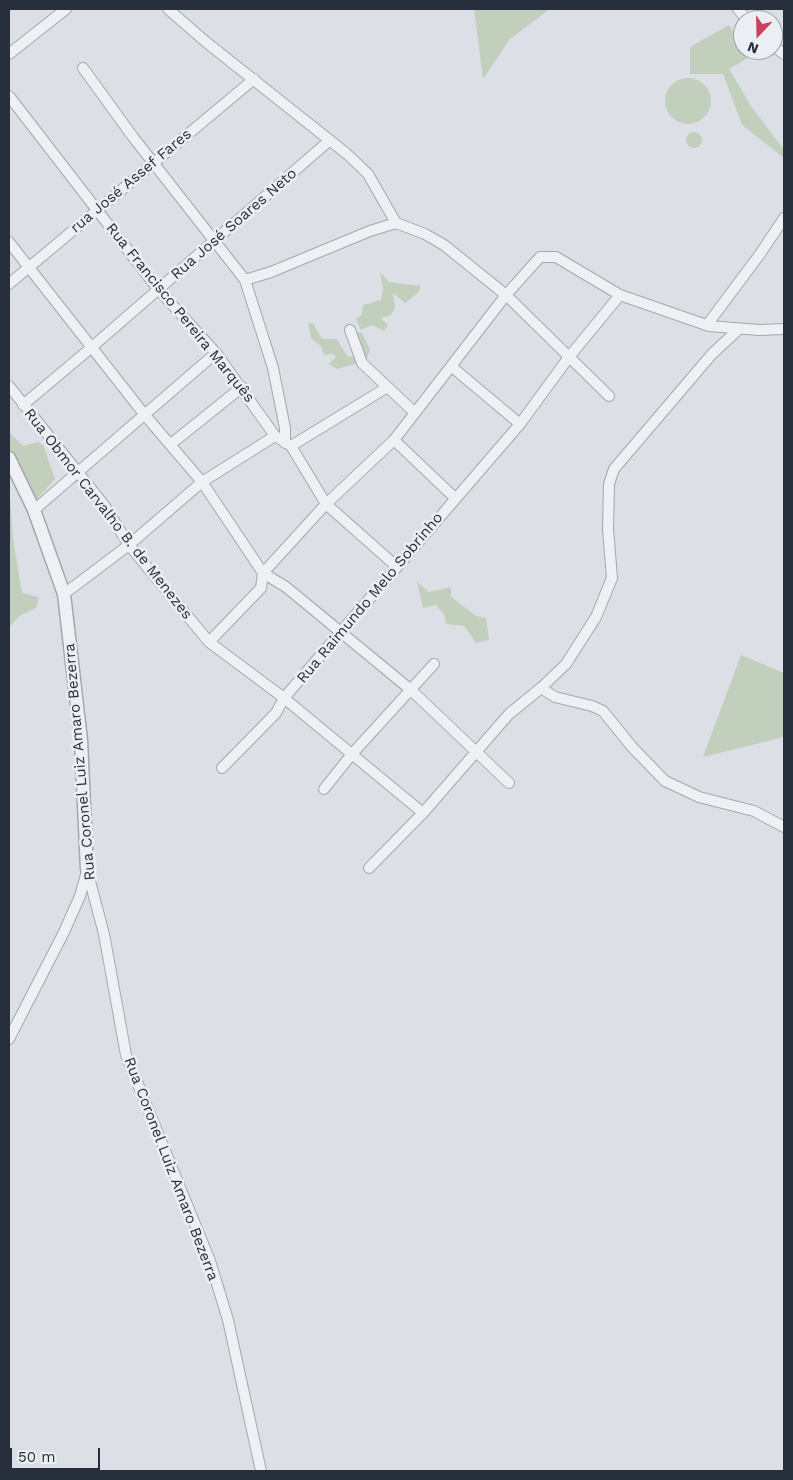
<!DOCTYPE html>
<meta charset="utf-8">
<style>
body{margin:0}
#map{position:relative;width:793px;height:1480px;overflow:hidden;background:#dce0e6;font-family:"Work Sans",sans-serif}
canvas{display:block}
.frame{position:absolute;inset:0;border:10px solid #262f3b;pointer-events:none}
.north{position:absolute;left:733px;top:10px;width:50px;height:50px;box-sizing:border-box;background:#ebeff3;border:1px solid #9ca2a9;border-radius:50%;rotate:201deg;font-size:14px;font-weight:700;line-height:20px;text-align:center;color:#262f3b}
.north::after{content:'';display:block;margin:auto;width:18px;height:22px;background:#ca415d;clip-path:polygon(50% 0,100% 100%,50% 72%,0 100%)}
.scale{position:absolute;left:10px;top:1448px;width:90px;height:22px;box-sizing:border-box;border:2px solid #262f3b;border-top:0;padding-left:6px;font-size:15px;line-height:18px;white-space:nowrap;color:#262f3b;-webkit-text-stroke:4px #ebeff3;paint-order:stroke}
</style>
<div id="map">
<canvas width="793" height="1480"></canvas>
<div class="frame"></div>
<div class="north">N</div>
<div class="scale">50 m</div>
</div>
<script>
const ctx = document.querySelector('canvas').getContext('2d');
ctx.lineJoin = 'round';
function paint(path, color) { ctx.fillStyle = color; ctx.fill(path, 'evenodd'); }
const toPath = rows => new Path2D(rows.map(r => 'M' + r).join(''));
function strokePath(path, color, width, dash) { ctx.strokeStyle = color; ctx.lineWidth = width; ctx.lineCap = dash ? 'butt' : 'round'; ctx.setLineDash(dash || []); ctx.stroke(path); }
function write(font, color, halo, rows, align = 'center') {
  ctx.font = font + ' "Work Sans",sans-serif'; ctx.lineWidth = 5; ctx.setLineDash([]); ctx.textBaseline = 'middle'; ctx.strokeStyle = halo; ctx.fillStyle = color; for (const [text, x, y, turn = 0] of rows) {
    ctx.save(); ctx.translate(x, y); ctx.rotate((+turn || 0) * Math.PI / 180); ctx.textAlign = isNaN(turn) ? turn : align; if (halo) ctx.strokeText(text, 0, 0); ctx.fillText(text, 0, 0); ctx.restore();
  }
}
const green = toPath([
 [474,9,550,9,510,39,483,79],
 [729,25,748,58,729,69,751,106,784,150,784,158,742,125,723,74,690,74,690,47],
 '665 101a23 23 0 1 1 46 0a23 23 0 1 1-46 0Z',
 '686 140a8 8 0 1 1 16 0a8 8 0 1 1-16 0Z',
 [380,272,389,282,421,286,418,293,405,303,393,293,395,308,391,315,381,318,388,325,384,331,372,325,361,330,356,319,362,315,363,305,381,300,383,289],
 [308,323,313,323,322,339,337,339,347,356,355,357,350,336,361,332,370,349,366,361,337,369,329,364,336,357,333,354,324,355,321,346,311,338],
 [9,432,23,446,38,442,43,445,55,479,37,499,34,498,9,452],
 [9,482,13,539,22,593,39,597,36,608,19,616,9,628],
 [417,582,429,592,451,587,451,597,476,616,486,618,489,640,476,643,464,626,446,624,444,614,436,605,423,608],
 [741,655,784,673,784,737,703,757]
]);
const minor = toPath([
 [168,9,206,42,347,154,368,174,396,223],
 [738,9,747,20],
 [773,46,784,54],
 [9,54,66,9],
 [83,68,133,137,245,280,273,368,285,428,285,443],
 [9,96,158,289,216,353,275,436,291,446,326,504,396,566],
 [9,242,144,414,202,482,263,573,286,587,411,690,509,783],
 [245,280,271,272,370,231,396,223,425,234,444,245,506,295,609,396],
 [9,284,254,79],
 [707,325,760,254,784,218],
 [350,330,362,363,414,412],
 [452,367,520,424],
 [9,386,104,505,129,545,209,642],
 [23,405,92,347,330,140],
 [394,440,455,498],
 [171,444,242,387],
 [291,446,386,388],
 [34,510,216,353],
 [64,594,129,545,202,482,275,436],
 [541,688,566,664,596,617,612,578,608,529,609,484,614,469,712,354,739,329],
 [222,768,276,713,284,698,209,642,261,588,263,573,326,504,394,440,506,295,540,257,556,257,620,295,709,326,759,330,784,329],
 [324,789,352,754,434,664],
 [423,813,284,698,520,424,569,357,620,295],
 [369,868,423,813,509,714,541,688,555,697,592,706,603,711,632,747,665,781,699,797,754,811,784,827],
 [87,870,104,934,126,1055,210,1261,228,1320,261,1471],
 [9,1039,64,932,80,896,87,871]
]);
const tertiary = toPath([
 [9,458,34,510,64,594,81,740,87,870]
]);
const streetNames = [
 ["rua José Assef Fares",131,181,-40],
 ["Rua José Soares Neto",234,224,-41],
 ["Rua Francisco Pereira Marquês",180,313,51],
 ["Rua Obmor Carvalho B. de Menezes",108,514,52],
 ["Rua Raimundo Melo Sobrinho",370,598,-50],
 ["Rua Coronel Luiz Amaro Bezerra",80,762,-95],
 ["Rua Coronel Luiz Amaro Bezerra",171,1169,69]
];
paint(green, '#c2cfbd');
strokePath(minor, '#a2a7af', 12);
strokePath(tertiary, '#a2a7af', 15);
strokePath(minor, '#eef0f4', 10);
strokePath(tertiary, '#eef0f4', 12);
write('15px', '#262f3b', '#ebeff3', streetNames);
</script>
